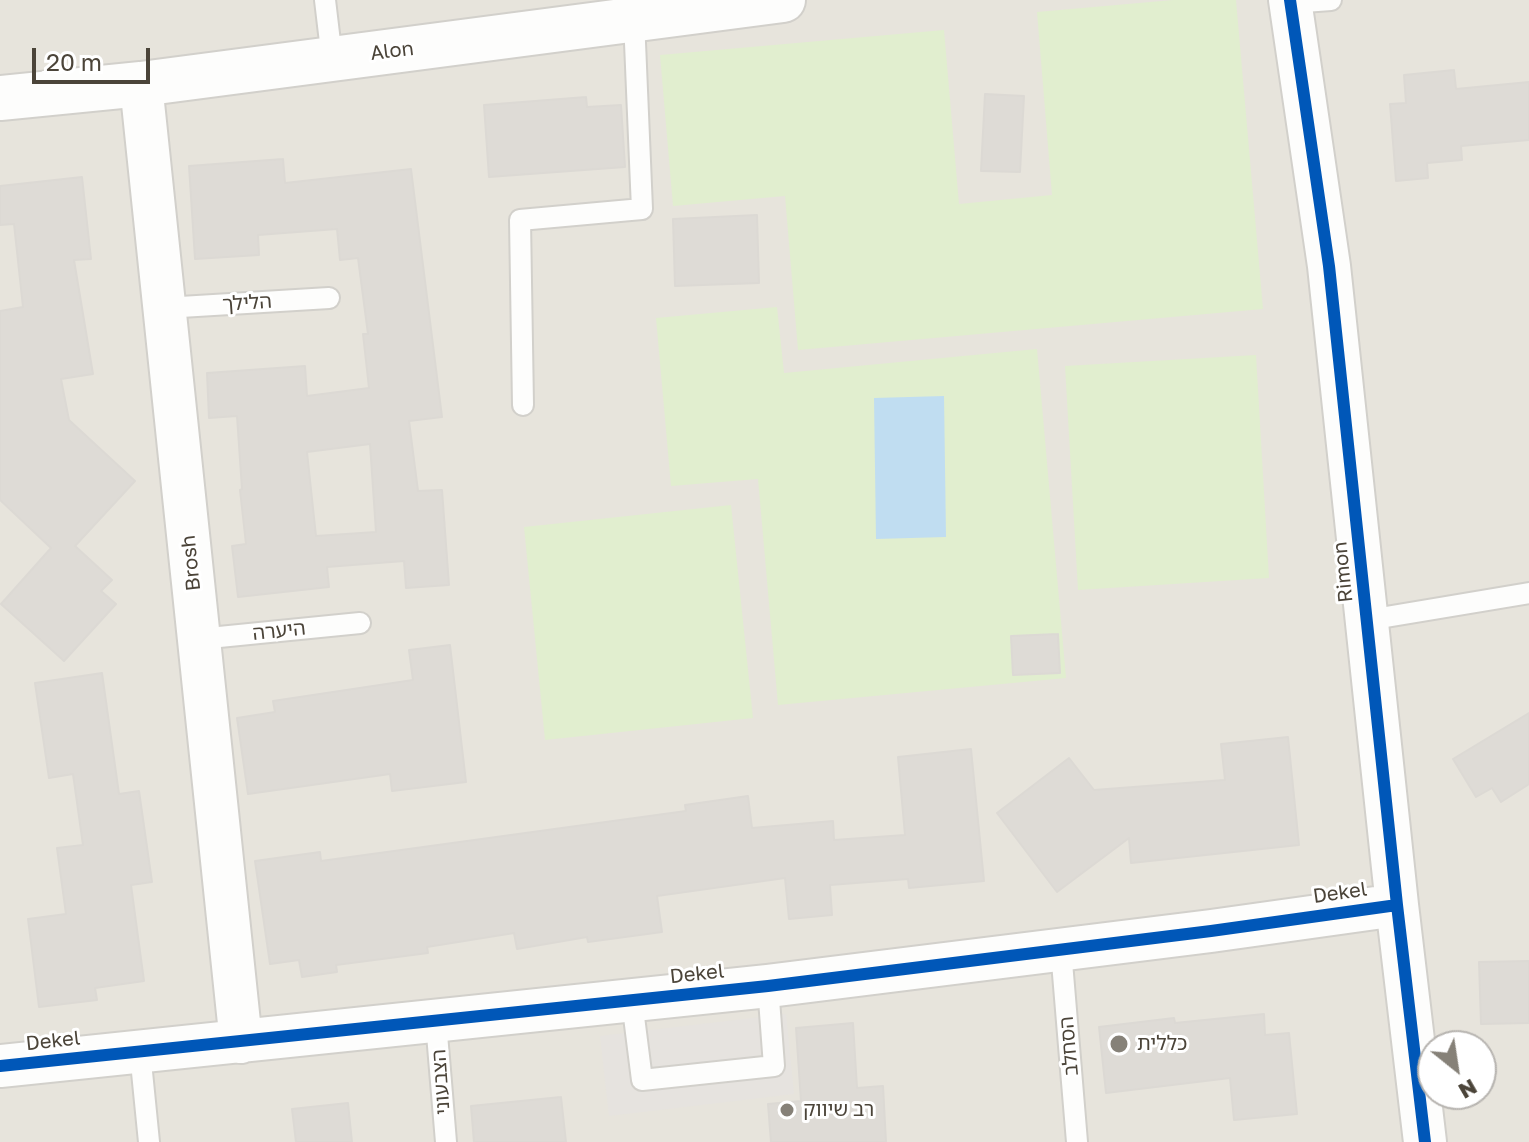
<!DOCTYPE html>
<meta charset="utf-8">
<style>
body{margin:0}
#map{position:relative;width:1529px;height:1142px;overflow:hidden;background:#f4f2ee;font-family:"Golos Text",sans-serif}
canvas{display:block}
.north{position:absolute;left:1417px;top:1030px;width:80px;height:80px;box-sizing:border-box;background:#fff;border:2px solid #b7b4b0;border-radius:50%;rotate:150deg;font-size:22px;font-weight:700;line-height:32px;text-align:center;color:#4b4439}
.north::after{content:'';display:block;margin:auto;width:28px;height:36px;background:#868178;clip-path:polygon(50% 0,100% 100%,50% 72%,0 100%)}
.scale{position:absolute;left:32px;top:48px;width:118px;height:36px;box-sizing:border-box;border:4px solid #4b4439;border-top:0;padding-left:10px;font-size:24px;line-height:28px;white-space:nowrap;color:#4b4439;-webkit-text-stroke:6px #fff;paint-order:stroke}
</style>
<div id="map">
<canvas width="1529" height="1142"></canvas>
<div class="north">N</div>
<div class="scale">20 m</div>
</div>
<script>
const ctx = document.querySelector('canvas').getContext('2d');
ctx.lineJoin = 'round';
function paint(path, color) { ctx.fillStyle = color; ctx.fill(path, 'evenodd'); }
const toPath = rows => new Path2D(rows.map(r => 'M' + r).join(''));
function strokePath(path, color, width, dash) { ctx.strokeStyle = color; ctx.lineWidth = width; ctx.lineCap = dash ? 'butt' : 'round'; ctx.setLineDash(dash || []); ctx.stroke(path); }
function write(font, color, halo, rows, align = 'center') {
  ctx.font = font + ' "Golos Text","Noto Sans Hebrew",sans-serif'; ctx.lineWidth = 6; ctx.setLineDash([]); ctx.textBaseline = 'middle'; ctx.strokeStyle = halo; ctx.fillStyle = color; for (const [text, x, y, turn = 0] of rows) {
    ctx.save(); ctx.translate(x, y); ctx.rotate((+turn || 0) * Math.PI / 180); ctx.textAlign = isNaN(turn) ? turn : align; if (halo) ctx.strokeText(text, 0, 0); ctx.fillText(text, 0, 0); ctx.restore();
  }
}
const residential = toPath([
 [0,0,1529,0,1529,1142,0,1142],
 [1433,1046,1481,1046,1481,1094,1433,1094]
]);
const green = toPath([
 [1173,0,1236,0,1263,309,798,350,785,196,673,206,660,55,944,30,959,204,1052,195,1037,12],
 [777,307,784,373,1037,349,1066,678,778,705,758,479,671,486,656,318],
 [1256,355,1269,578,1078,590,1065,366],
 [731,505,753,718,545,740,524,527]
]);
const parking = toPath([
 [786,1014,794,1094,609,1116,600,1036]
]);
const water = toPath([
 [944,396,946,537,876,539,874,398]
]);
const building = toPath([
 [1454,70,1456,89,1529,82,1529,140,1461,146,1462,160,1427,163,1428,178,1396,181,1390,104,1406,103,1404,75,1454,70],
 [985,94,1024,96,1020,172,981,171,985,94],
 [586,97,587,107,621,105,625,167,489,177,484,105,586,97],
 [283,159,285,183,411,169,442,417,409,421,418,491,442,490,449,585,406,588,404,561,327,567,329,587,238,597,232,546,246,544,240,490,242,489,237,416,209,418,207,373,305,366,307,396,369,388,363,334,368,334,358,258,340,260,337,229,258,235,259,255,195,259,189,166,283,159],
 [370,444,376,532,316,536,307,452,370,444],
 [82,177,91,259,74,260,93,374,61,379,69,420,135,481,75,546,112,580,101,591,116,604,64,661,1,604,51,548,0,500,0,311,23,307,14,224,0,225,0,186,82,177],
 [757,215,759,283,675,286,673,219,757,215],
 [1058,634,1060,673,1013,675,1011,636,1058,634],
 [450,645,466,782,392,791,390,774,248,794,237,718,275,712,273,701,413,680,409,650,450,645],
 [102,673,119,794,139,791,152,882,131,885,144,981,95,988,97,1000,39,1007,28,919,66,914,57,848,83,845,73,774,49,778,35,683,102,673],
 [1529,713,1529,784,1501,802,1492,788,1476,797,1453,759,1529,713],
 [1288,737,1299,845,1131,863,1129,838,1057,892,997,813,1069,758,1094,790,1225,780,1221,744,1288,737],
 [971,749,984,881,909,888,908,879,830,885,832,915,789,919,785,878,657,896,662,932,588,942,587,937,517,949,514,933,427,947,428,953,336,965,337,972,302,977,299,960,270,964,255,861,320,852,321,861,686,811,685,805,748,796,752,828,833,821,834,840,905,835,898,757,971,749],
 [1529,961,1529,1023,1481,1024,1479,962,1529,961],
 [1264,1014,1265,1035,1289,1033,1297,1114,1234,1120,1230,1078,1106,1093,1099,1027,1174,1018,1175,1023,1264,1014],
 [853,1023,857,1088,883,1086,886,1142,771,1142,768,1104,801,1101,796,1028,853,1023],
 [561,1097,566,1142,474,1142,471,1106,561,1097],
 [348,1103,352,1142,296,1142,292,1109,348,1103]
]);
const service = toPath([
 [325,0,332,59],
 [1290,3,1331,0],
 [164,308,329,298],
 [523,405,520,220,642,209,634,19],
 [1368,620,1529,593],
 [199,639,360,623],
 [1061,950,1077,1142],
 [632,1001,642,1080,774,1066,768,986],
 [436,1022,446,1142],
 [140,1052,149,1142]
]);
const minor = toPath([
 [1290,0,1329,266,1397,905,1425,1142],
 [141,84,241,1042],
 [0,1066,768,986,1211,931,1397,905]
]);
const tertiary = toPath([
 [0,98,141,84,783,0]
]);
const cycleway = toPath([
 [1290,0,1329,266,1397,905,1425,1142],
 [0,1066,768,986,1211,931,1397,905]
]);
const markers = [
 [1119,1044,10,"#868178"],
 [787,1110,8,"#868178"]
];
const streetNames = [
 ["Alon",392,51,-7],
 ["הלילך",247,303,-4],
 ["Brosh",191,563,-96],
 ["Rimon",1343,572,-96],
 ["היערה",279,631,-6],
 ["Dekel",1340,893,-8],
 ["Dekel",697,974,-6],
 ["Dekel",53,1041,-6],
 ["הסחלב",1069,1046,-95],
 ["הצבעוני",441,1082,-94]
];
const poiNames = [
 ["כללית",1137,1044],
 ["רב שיווק",803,1110]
];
paint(residential, '#e7e4dc');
paint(green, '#e1eecf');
paint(parking, '#e6e3df');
paint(water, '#c0ddf1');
paint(building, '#dedbd6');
strokePath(building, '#dcd9d4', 2);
strokePath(service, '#d2d0cb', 24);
strokePath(minor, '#d2d0cb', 46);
strokePath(tertiary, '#d2d0cb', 48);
strokePath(service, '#fdfdfc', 20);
strokePath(minor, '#fdfdfc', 42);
strokePath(tertiary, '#fdfdfc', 44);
strokePath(cycleway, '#0057b8', 12);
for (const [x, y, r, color] of markers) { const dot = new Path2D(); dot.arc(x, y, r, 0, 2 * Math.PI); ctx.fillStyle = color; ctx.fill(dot); strokePath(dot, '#fff', 3); }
write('20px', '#4b4439', '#fff', streetNames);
write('20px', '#4b4439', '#fff', poiNames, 'left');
</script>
